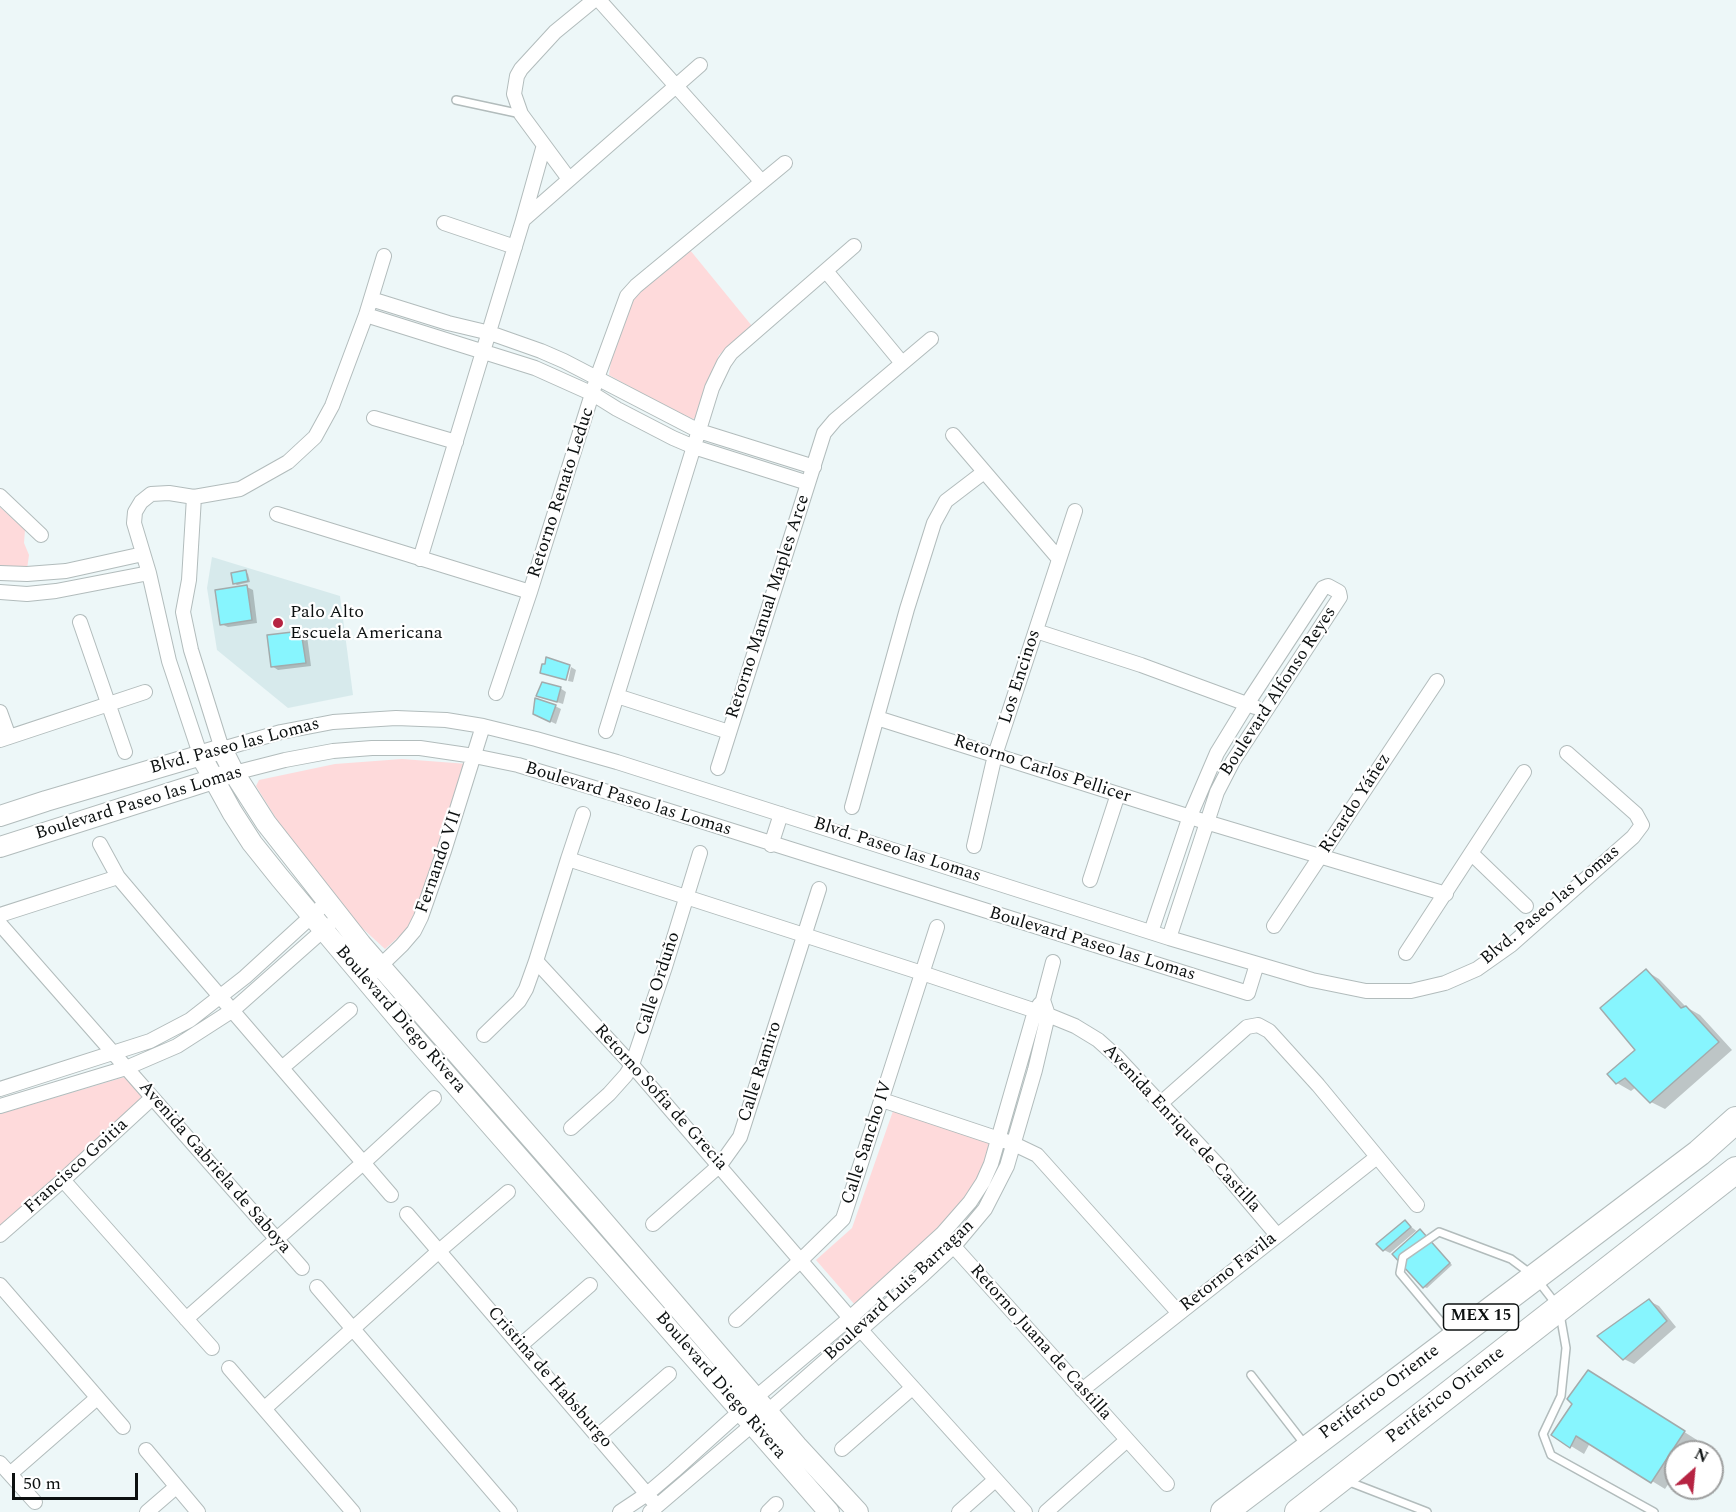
<!DOCTYPE html>
<meta charset="utf-8">
<style>
body{margin:0}
#map{position:relative;width:1736px;height:1512px;overflow:hidden;background:#edf7f8;font-family:Spectral,serif}
canvas{display:block}
.north{position:absolute;left:1664px;top:1440px;width:60px;height:60px;box-sizing:border-box;background:#fff;border:2px solid #9e9f9f;border-radius:50%;rotate:27deg;font-size:16px;font-weight:700;line-height:24px;text-align:center;color:#0c1010}
.north::after{content:'';display:block;margin:auto;width:21px;height:27px;background:#b62442;clip-path:polygon(50% 0,100% 100%,50% 72%,0 100%)}
.scale{position:absolute;left:12px;top:1473px;width:126px;height:27px;box-sizing:border-box;border:3px solid #0c1010;border-top:0;padding-left:8px;font-size:18px;line-height:21px;white-space:nowrap;color:#0c1010;-webkit-text-stroke:4px #fff;paint-order:stroke}
</style>
<div id="map">
<canvas width="1736" height="1512"></canvas>
<div class="north">N</div>
<div class="scale">50 m</div>
</div>
<script>
const ctx = document.querySelector('canvas').getContext('2d');
ctx.lineJoin = 'round';
function paint(path, color) { ctx.fillStyle = color; ctx.fill(path, 'evenodd'); }
const toPath = rows => new Path2D(rows.map(r => 'M' + r).join(''));
function strokePath(path, color, width, dash) { ctx.strokeStyle = color; ctx.lineWidth = width; ctx.lineCap = dash ? 'butt' : 'round'; ctx.setLineDash(dash || []); ctx.stroke(path); }
function write(font, color, halo, rows, align = 'center') {
  ctx.font = font + ' Spectral,serif'; ctx.lineWidth = 4.5; ctx.setLineDash([]); ctx.textBaseline = 'middle'; ctx.strokeStyle = halo; ctx.fillStyle = color; for (const [text, x, y, turn = 0] of rows) {
    ctx.save(); ctx.translate(x, y); ctx.rotate((+turn || 0) * Math.PI / 180); ctx.textAlign = isNaN(turn) ? turn : align; if (halo) ctx.strokeText(text, 0, 0); ctx.fillText(text, 0, 0); ctx.restore();
  }
}
const built = toPath([
 [212,557,340,596,353,695,288,708,217,650,207,588]
]);
const green = toPath([
 [690,250,752,326,719,355,701,415,693,419,661,404,609,375,611,360,633,297],
 [0,507,25,530,24,543,29,555,27,569,0,567],
 [402,759,468,764,413,924,385,949,360,926,277,820,256,786,259,780,335,764],
 [128,1076,146,1096,0,1228,0,1114],
 [893,1111,995,1144,982,1180,928,1241,855,1305,816,1260,852,1228]
]);
const shadow = toPath([
 [246,572,248,574,250,582,237,585,234,583],
 [247,587,253,590,257,623,228,627,221,624],
 [301,632,307,636,311,666,278,670,272,666],
 [571,667,576,670,573,682,568,681],
 [560,688,566,692,563,704,538,696],
 [555,706,561,709,556,724,541,717],
 [1646,971,1659,979,1686,1007,1700,1015,1732,1050,1665,1109,1651,1102,1636,1087,1631,1091,1617,1083,1637,1050],
 [1405,1222,1419,1233,1423,1233,1452,1265,1427,1288,1424,1287,1416,1231,1390,1253,1384,1250],
 [1649,1301,1659,1306,1676,1327,1634,1364,1624,1359],
 [1602,1380,1697,1440,1689,1452,1676,1452,1676,1472,1665,1489,1590,1443,1584,1454,1553,1435]
]);
const building = toPath([
 [246,570,248,581,233,584,231,573,246,570],
 [247,585,252,620,220,625,215,590,247,585],
 [301,631,306,663,271,667,267,635,301,631],
 [546,657,570,665,566,680,540,673,542,664,545,664,546,657],
 [542,682,561,687,557,702,536,696,542,682],
 [535,698,556,705,550,722,533,714,535,698],
 [1646,969,1681,1008,1686,1006,1719,1042,1650,1103,1625,1078,1616,1084,1607,1074,1635,1050,1600,1008,1646,969],
 [1405,1220,1411,1227,1383,1251,1376,1244,1405,1220],
 [1420,1229,1450,1263,1423,1288,1392,1254,1420,1229],
 [1649,1299,1667,1321,1623,1360,1597,1336,1649,1299],
 [1588,1370,1685,1431,1651,1483,1576,1436,1570,1448,1551,1435,1572,1404,1567,1399,1588,1370]
]);
const lane = toPath([
 [456,100,521,114],
 [1539,1282,1556,1304],
 [1560,1314,1566,1348,1561,1396,1543,1434,1551,1455,1654,1512],
 [1452,1335,1400,1273,1403,1257,1439,1232,1511,1259,1531,1274],
 [1251,1375,1306,1446],
 [1347,1481,1427,1512]
]);
const street = toPath([
 [599,0,762,182],
 [569,179,521,114,514,94,517,76,521,69,555,32,594,0],
 [523,220,544,145],
 [444,223,515,247],
 [826,271,902,363],
 [371,299,448,323,490,333,541,351,564,361,699,431,814,467],
 [366,315,535,368,593,394,617,409,673,438,694,447,808,483],
 [374,418,456,442],
 [953,435,1059,559],
 [0,496,41,535],
 [194,497,189,580,183,612,191,650,222,749,281,732,333,722,396,718,446,720,483,726,536,739,617,762,1169,938,1312,980,1366,991,1411,991,1445,983,1477,969,1511,945,1633,837,1642,825,1636,814,1567,753],
 [277,514,530,592],
 [420,559,523,220,700,65],
 [0,573,27,574,66,571,143,554],
 [0,592,27,594,56,591,149,573],
 [80,622,125,752],
 [1036,631,1141,665,1255,707],
 [496,693,530,592,597,378,627,296,636,286,785,163],
 [617,696,729,732],
 [0,712,9,737],
 [877,718,1206,822,1446,894],
 [606,731,712,388,724,363,731,353,854,246],
 [0,740,145,692],
 [200,754,169,661,149,573,134,523,135,512,141,502,151,494,169,493,194,497,240,489,288,462,315,437,332,406,366,315,384,256],
 [718,768,824,433,835,420,931,339],
 [234,773,285,760,333,751,372,748,420,748,474,756,518,765,631,799,1248,993,1257,964],
 [852,807,907,609,934,523,946,501,984,472],
 [100,844,118,877,162,929,391,1195],
 [771,845,781,814],
 [974,846,995,755,1075,511],
 [1472,854,1526,906],
 [568,859,583,814],
 [1090,880,1118,794],
 [0,915,118,877],
 [0,924,302,1268],
 [1274,926,1437,681],
 [1151,932,1190,816,1217,753,1247,704,1323,588,1328,586,1339,592,1340,597,1233,761,1217,792,1169,938],
 [1406,953,1524,772],
 [374,972,402,945,414,931,421,917,444,851,483,726],
 [484,1035,519,1001,526,989,536,961],
 [283,1067,350,1010],
 [0,1089,150,1041,190,1020,245,977,327,902],
 [882,1100,1014,1144,1037,1155,1178,1312],
 [1161,1103,1247,1027,1258,1025,1269,1031,1318,1085,1417,1205],
 [0,1106,126,1068,177,1046,233,1010,329,925],
 [571,1128,609,1094,626,1075,632,1065,665,967,700,853],
 [63,1180,212,1348],
 [407,1214,652,1500],
 [653,1224,720,1165,740,1137,819,889],
 [0,1235,63,1180,152,1098],
 [948,1240,1167,1484],
 [0,1285,123,1427],
 [317,1287,510,1512],
 [186,1319,363,1163,434,1098],
 [736,1320,800,1261,843,1219,937,927],
 [521,1345,590,1285],
 [229,1368,353,1512],
 [1082,1390,1377,1157],
 [265,1408,439,1251,508,1192],
 [599,1435,669,1374],
 [842,1449,912,1388],
 [146,1450,198,1512],
 [0,1463,35,1502],
 [10,1474,97,1398],
 [147,1512,176,1487],
 [620,1512,647,1494,674,1471,755,1398,850,1318,942,1234,970,1202,983,1182,991,1164,1035,1011,1040,1004],
 [650,1512,752,1425,924,1274,954,1246,985,1209,1007,1166,1035,1070,1048,1015,1043,1000,1053,962],
 [768,1512,776,1504],
 [959,1512,995,1480],
 [1025,1512,850,1318,632,1065,536,961,568,859,922,973,1048,1015,1075,1026,1098,1040,1117,1057,1217,1164,1277,1235],
 [1046,1512,1127,1440]
]);
const secondary = toPath([
 [200,754,232,812,252,843,280,878,411,1034,829,1512],
 [0,816,46,801,222,749,234,773,266,823,361,944,593,1209,797,1446,858,1512],
 [0,847,223,776]
]);
const highway = toPath([
 [1224,1512,1699,1153,1736,1120],
 [1298,1512,1736,1170]
]);
const markers = [
 [278,623,6,"#b62442"]
];
const shields = [
 [1481,1317,75]
];
const shieldNames = [
 ["MEX 15",1481,1317]
];
const streetNames = [
 ["Retorno Renato Leduc",562,493,-72],
 ["Retorno Manual Maples Arce",769,607,-72],
 ["Los Encinos",1021,677,-72],
 ["Boulevard Alfonso Reyes",1279,692,-57],
 ["Blvd. Paseo las Lomas",235,747,-15],
 ["Retorno Carlos Pellicer",1042,770,18],
 ["Boulevard Paseo las Lomas",628,800,17],
 ["Boulevard Paseo las Lomas",139,804,-17],
 ["Ricardo Yáñez",1356,804,-57],
 ["Blvd. Paseo las Lomas",897,851,18],
 ["Fernando VII",440,862,-71],
 ["Blvd. Paseo las Lomas",1551,906,-40],
 ["Boulevard Paseo las Lomas",1092,945,17],
 ["Calle Orduño",659,984,-72],
 ["Boulevard Diego Rivera",400,1020,49],
 ["Calle Ramiro",761,1072,-72],
 ["Retorno Sofia de Grecia",660,1098,48],
 ["Avenida Enrique de Castilla",1181,1129,47],
 ["Calle Sancho IV",868,1143,-72],
 ["Francisco Goitia",77,1167,-42],
 ["Avenida Gabriela de Saboya",214,1168,49],
 ["Retorno Favila",1229,1273,-38],
 ["Boulevard Luis Barragan",900,1291,-43],
 ["Retorno Juana de Castilla",1040,1343,48],
 ["Cristina de Habsburgo",549,1378,49],
 ["Boulevard Diego Rivera",720,1386,49],
 ["Periferico Oriente",1380,1393,-37],
 ["Periférico Oriente",1446,1396,-38]
];
const poiNames = [
 ["Palo Alto",290,613],
 ["Escuela Americana",290,634]
];
paint(built, '#d7eaec');
paint(green, '#fedadb');
paint(shadow, '#0003');
paint(building, '#87f5fe');
strokePath(building, '#a2abac', 1.5);
strokePath(lane, '#b2bcbc', 10);
strokePath(street, '#b2bcbc', 16);
strokePath(secondary, '#b2bcbc', 22);
strokePath(highway, '#b2bcbc', 28);
strokePath(lane, '#fff', 7);
strokePath(street, '#fff', 14);
strokePath(secondary, '#fff', 20);
strokePath(highway, '#fff', 26);
for (const [x, y, r, color] of markers) { const dot = new Path2D(); dot.arc(x, y, r, 0, 2 * Math.PI); ctx.fillStyle = color; ctx.fill(dot); strokePath(dot, '#fff', 2); }
for (const [x, y, w] of shields) { const box = new Path2D(); box.roundRect(x - w / 2, y - 13, w, 26, 4.5); ctx.fillStyle = '#fff'; ctx.fill(box); strokePath(box, '#0c1010', 1.5); }
write('bold 16px', '#0c1010', null, shieldNames);
write('18px', '#0c1010', '#fff', streetNames);
write('18px', '#0c1010', '#fff', poiNames, 'left');
</script>
